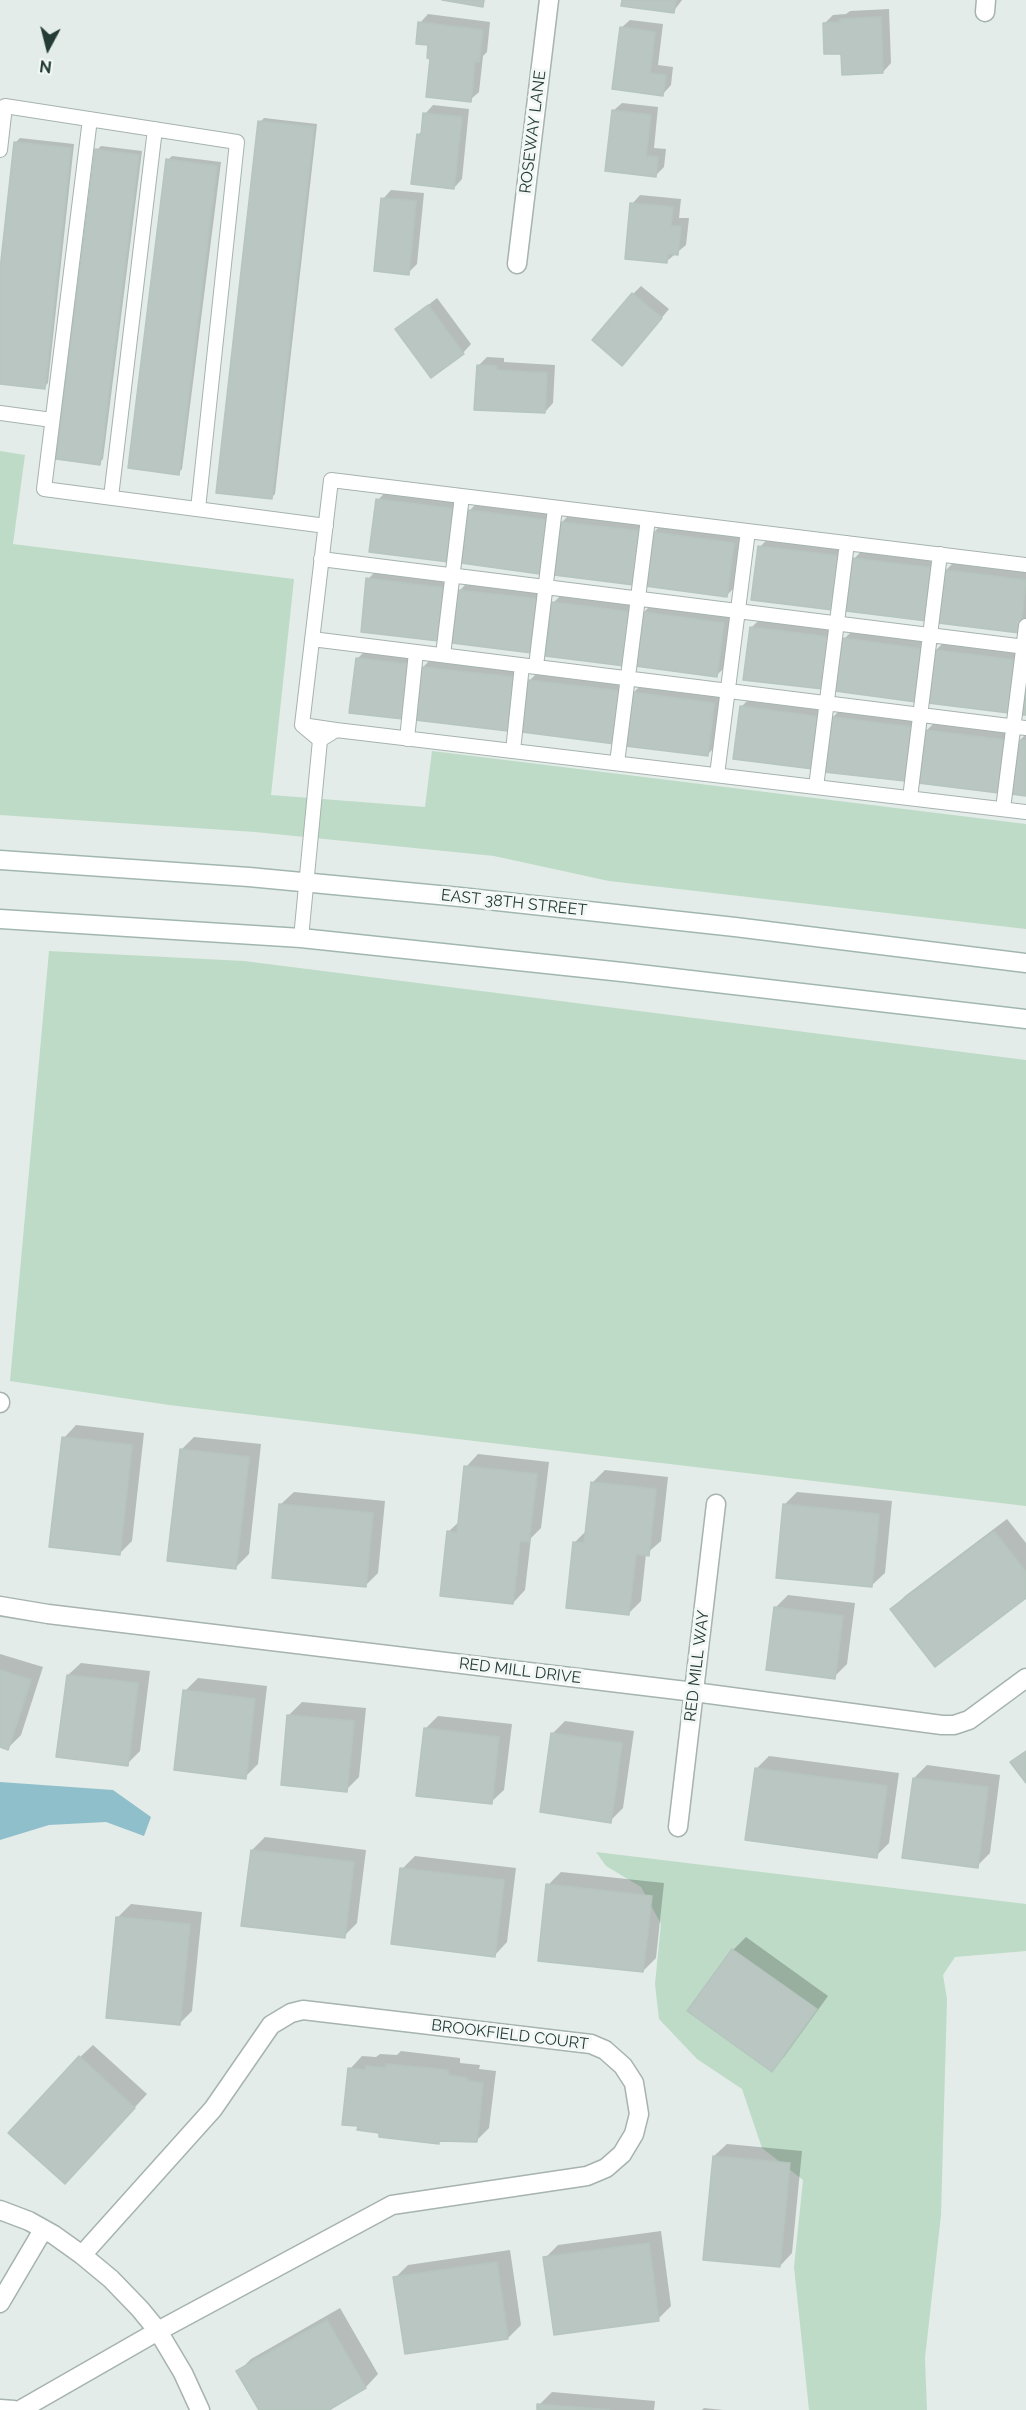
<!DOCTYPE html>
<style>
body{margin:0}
#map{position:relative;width:1026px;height:2410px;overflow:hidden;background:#e3ece8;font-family:Raleway,sans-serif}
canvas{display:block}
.north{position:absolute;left:18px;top:18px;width:60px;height:60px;-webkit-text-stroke:4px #f3f8f6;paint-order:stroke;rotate:187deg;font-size:16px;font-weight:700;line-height:24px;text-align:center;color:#243b36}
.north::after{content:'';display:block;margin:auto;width:21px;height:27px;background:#243b36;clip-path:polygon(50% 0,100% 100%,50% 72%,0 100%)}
</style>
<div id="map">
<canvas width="1026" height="2410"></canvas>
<div class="north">N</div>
</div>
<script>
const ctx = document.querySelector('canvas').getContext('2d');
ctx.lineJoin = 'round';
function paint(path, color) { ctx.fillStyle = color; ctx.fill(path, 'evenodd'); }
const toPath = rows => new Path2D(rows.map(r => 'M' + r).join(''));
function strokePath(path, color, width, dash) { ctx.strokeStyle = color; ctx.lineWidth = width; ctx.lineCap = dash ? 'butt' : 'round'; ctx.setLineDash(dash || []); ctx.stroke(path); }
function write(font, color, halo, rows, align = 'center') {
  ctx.font = font + ' Raleway,sans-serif'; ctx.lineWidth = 6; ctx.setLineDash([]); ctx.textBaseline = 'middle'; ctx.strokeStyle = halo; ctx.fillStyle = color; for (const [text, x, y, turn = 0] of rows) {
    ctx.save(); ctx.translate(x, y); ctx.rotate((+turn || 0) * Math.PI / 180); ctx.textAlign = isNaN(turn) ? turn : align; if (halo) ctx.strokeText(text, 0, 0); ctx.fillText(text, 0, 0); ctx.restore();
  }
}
const green = toPath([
 [0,451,25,455,13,544,294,579,271,795,425,807,432,751,1026,824,1026,929,609,881,494,856,255,832,0,815],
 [49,951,244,961,1026,1060,1026,1506,169,1405,10,1381],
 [596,1852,1026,1904,1026,1951,955,1957,943,1975,947,1999,941,2215,925,2358,927,2410,809,2410,794,2267,803,2180,762,2148,742,2089,697,2059,659,2019,655,1984,661,1924,641,1887,606,1866]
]);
const water = toPath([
 [0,1782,113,1790,151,1817,144,1836,106,1822,49,1825,0,1840]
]);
const shadow = toPath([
 [624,0,682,0,673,12],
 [889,9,891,63,883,72,843,53,825,23,833,15,846,14,850,11],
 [428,14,490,22,487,52,483,56,479,92,470,100,432,57,430,44,420,23],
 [630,20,663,24,658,65,673,67,671,85,663,94,621,28],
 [622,103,658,107,654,148,666,149,664,167,655,176,613,111],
 [433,105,469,109,462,179,454,188,418,135,423,130,425,114],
 [264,118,317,124,275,494,271,498,260,122],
 [20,138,74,144,48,383,44,387,0,383,0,284,16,142],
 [101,146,142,151,103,459,99,463,97,150],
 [172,156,221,162,182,469,178,473,168,160],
 [391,190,424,193,417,264,408,273,383,199],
 [640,195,681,199,679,218,689,218,686,245,667,261,632,204],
 [641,286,669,309,630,356,633,294],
 [437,298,471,344,463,353,397,330],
 [487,357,504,358,504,362,555,365,553,403,545,412,478,366],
 [390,487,468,497,461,548,378,500],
 [482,498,559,508,552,559,539,572,469,511],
 [575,509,652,519,650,536,666,520,746,530,740,582,727,595,562,522],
 [772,534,852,544,845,596,760,547],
 [866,546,945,555,943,573,958,558,1026,566,1026,625,854,559],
 [381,566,457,576,438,640,368,579],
 [472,578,550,587,544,639,459,591],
 [566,590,644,599,642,614,656,600,736,610,730,662,717,675,553,603],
 [764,615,842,624,836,675,751,628],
 [857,626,935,637,915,700,844,639],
 [949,637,1026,647,1009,711,936,650],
 [366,650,417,656,411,709,357,659],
 [436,654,527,665,520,717,508,730,423,667],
 [542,668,633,679,632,694,646,680,726,691,720,742,707,755,530,680],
 [754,694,832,704,830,720,845,705,924,715,917,767,904,779,741,707],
 [939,718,1018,727,1016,744,1026,734,1026,794,926,731],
 [76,1425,144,1433,132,1541,119,1554,64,1438],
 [194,1437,261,1444,249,1554,236,1567,181,1450],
 [478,1454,549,1462,541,1528,531,1538,525,1590,513,1603,448,1532,460,1521,466,1467],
 [605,1470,668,1477,661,1541,646,1554,641,1601,628,1614,574,1543,587,1530,592,1483],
 [294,1492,385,1501,378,1573,365,1586,281,1504],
 [797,1492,892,1501,885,1573,872,1585,784,1505],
 [1007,1519,1026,1543,1026,1596,892,1609,905,1596],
 [788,1595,855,1603,847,1664,834,1677,775,1608],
 [0,1654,43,1667,21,1735,8,1748,0,1746],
 [81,1663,150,1671,140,1751,127,1764,68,1675],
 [198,1678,267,1686,258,1764,245,1777,185,1691],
 [302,1702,366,1708,359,1777,346,1790,289,1715],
 [438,1716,512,1724,504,1790,491,1802,425,1729],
 [565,1721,634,1731,623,1808,610,1821,552,1734],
 [769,1756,899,1773,889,1843,876,1856,756,1769],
 [927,1765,1000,1775,990,1853,977,1866,914,1778],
 [265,1837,366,1850,357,1923,344,1936,252,1850],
 [415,1856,516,1868,507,1942,495,1955,402,1869],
 [561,1872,664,1883,656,1958,643,1971,548,1885],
 [131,1904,202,1912,192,2011,179,2024,118,1917],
 [746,1937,828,1996,784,2057,771,2070,733,1950],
 [93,2045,147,2094,78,2170,80,2057],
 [401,2051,460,2058,460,2063,480,2065,479,2069,496,2071,489,2128,476,2141,442,2139,438,2143,350,2069,362,2056,376,2057,380,2054,397,2055],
 [727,2144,802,2151,792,2253,780,2266,714,2156],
 [661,2231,671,2306,658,2319,545,2258,558,2245],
 [510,2250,521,2325,508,2338,395,2278,408,2265],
 [340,2308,378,2374,366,2387,326,2410,260,2410,238,2372,251,2359],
 [552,2392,655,2401,654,2410,538,2410,539,2405],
 [704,2408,724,2410,702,2410]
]);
const building = toPath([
 [442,0,484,0,483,7,442,0],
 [622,0,676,0,674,13,621,6,622,0],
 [881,17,883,73,842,75,841,54,824,54,823,23,840,22,840,19,881,17],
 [418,22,483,30,479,62,475,61,471,102,426,97,430,59,427,58,428,45,416,44,418,22],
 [620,27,655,32,650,73,666,75,663,96,612,89,620,27],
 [612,110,651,115,646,156,658,157,656,177,605,171,612,110],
 [423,113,462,117,454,189,411,184,417,134,421,135,423,113],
 [258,121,314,127,272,499,216,493,258,121],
 [14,142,71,148,45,389,0,384,0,270,14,142],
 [95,149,139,155,100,465,56,459,95,149],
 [166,159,217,166,179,475,128,468,166,159],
 [381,198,416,201,409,275,374,271,381,198],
 [630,203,673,207,671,226,681,226,678,255,668,254,667,263,625,259,630,203],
 [632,293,662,318,622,366,592,340,632,293],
 [428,305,464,354,431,378,395,329,428,305],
 [477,365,497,366,496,370,547,373,545,413,474,410,477,365],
 [376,499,456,509,449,562,369,552,376,499],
 [468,510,547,520,540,574,461,563,468,510],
 [561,522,640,531,634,585,554,575,561,522],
 [652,532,734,543,727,597,645,586,652,532],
 [758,546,840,556,833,610,751,600,758,546],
 [852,558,933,568,927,621,846,611,852,558],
 [944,570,1026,580,1020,633,938,623,944,570],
 [366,578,445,588,439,641,361,632,366,578],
 [458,590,538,599,532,653,452,643,458,590],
 [552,602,632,612,625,666,545,656,552,602],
 [642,612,724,623,717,677,635,666,642,612],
 [750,627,830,637,823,689,743,680,750,627],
 [842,638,923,649,916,702,835,691,842,638],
 [935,650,1016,660,1009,713,928,703,935,650],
 [356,658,409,664,403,719,349,713,356,658],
 [421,667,514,677,508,731,415,720,421,667],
 [528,680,621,691,615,744,522,732,528,680],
 [1026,681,1026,715,1022,715,1026,681],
 [631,692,714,703,708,756,625,746,631,692],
 [740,706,820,717,813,769,733,759,740,706],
 [831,717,912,727,905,781,824,772,831,717],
 [925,730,1006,740,999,793,918,783,925,730],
 [1018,740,1026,741,1026,796,1011,794,1018,740],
 [62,1437,132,1445,120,1555,49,1547,62,1437],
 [180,1449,249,1457,236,1569,167,1561,180,1449],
 [464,1466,537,1474,529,1542,520,1541,513,1604,440,1596,447,1531,457,1533,464,1466],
 [591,1482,656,1489,649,1556,636,1554,629,1615,566,1608,573,1542,584,1543,591,1482],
 [279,1504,373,1513,366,1587,272,1578,279,1504],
 [783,1504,879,1514,872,1587,776,1578,783,1504],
 [994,1531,1026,1572,1026,1598,935,1667,890,1609,994,1531],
 [774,1607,843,1616,835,1679,766,1670,774,1607],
 [0,1670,31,1680,8,1750,0,1747,0,1670],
 [67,1675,138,1683,128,1766,56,1757,67,1675],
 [183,1690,255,1699,246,1779,174,1770,183,1690],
 [287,1715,354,1721,347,1792,281,1785,287,1715],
 [424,1728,499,1737,492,1804,416,1796,424,1728],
 [551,1733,622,1743,611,1823,540,1812,551,1733],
 [1026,1751,1026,1783,1010,1762,1026,1751],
 [755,1768,887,1786,877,1858,745,1840,755,1768],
 [913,1778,988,1787,978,1868,902,1858,913,1778],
 [251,1850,354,1862,345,1938,241,1926,251,1850],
 [400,1868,504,1880,495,1957,391,1944,400,1868],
 [546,1884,652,1896,643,1972,538,1961,546,1884],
 [116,1917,190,1924,180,2025,106,2018,116,1917],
 [732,1949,817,2009,772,2072,687,2011,732,1949],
 [79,2056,135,2108,65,2184,8,2133,79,2056],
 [386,2064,448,2070,448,2075,467,2078,467,2081,483,2083,477,2142,439,2141,439,2144,379,2137,379,2133,357,2130,358,2126,342,2125,348,2068,365,2070,366,2066,386,2068,386,2064],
 [713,2156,790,2163,780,2267,703,2260,713,2156],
 [649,2243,659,2321,554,2335,543,2257,649,2243],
 [497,2262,508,2339,405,2354,393,2277,497,2262],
 [327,2320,366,2388,329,2410,259,2410,236,2371,327,2320],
 [537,2404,609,2410,537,2410,537,2404]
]);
const service = toPath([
 [90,119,44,489,326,526],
 [0,150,5,106,237,142,198,509],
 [0,413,52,420],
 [111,497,155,129],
 [321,559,1026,647],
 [312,639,1026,728],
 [443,655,462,496],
 [536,666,555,508],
 [302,725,331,480,1026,565],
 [336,730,1026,812],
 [407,739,416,652],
 [513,751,522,665],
 [617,763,648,519],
 [717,775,748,531],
 [816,787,847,543],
 [910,798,940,554],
 [1003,809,1026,626],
 [301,938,320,740,336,730,302,725,320,740]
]);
const minor = toPath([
 [985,12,986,0],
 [517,264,549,0],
 [0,1403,0,1402],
 [0,1606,48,1614,694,1692,942,1725,954,1725,969,1720,1026,1678],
 [678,1827,716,1504],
 [0,2210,29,2221,54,2235,82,2255,111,2279,140,2309,158,2331,183,2373,200,2410],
 [0,2303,43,2230],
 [0,2409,14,2410],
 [20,2410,158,2331,392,2205,587,2176,606,2168,622,2154,634,2134,639,2114,634,2083,623,2066,605,2050,591,2044,303,2010,291,2013,271,2025,213,2109,82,2255]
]);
const secondary = toPath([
 [0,860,249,877,460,897,735,927,1026,963],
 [0,919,301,938,622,972,1026,1019]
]);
const streetNames = [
 ["ROSEWAY LANE",533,132,-83],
 ["EAST 38TH STREET",514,903,6],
 ["RED MILL WAY",697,1666,-83],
 ["RED MILL DRIVE",520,1671,7],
 ["BROOKFIELD COURT",510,2035,7]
];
paint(green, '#bedbc7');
paint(water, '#90bfcc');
paint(shadow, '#0003');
paint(building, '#b9c6c1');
strokePath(building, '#b6c5bf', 1.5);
strokePath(service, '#a6b3af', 16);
strokePath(minor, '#a6b3af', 21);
strokePath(secondary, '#a2b6b0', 21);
strokePath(service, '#fff', 14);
strokePath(minor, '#fff', 18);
strokePath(secondary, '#fff', 18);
write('16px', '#243b36', '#f3f8f6', streetNames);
</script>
